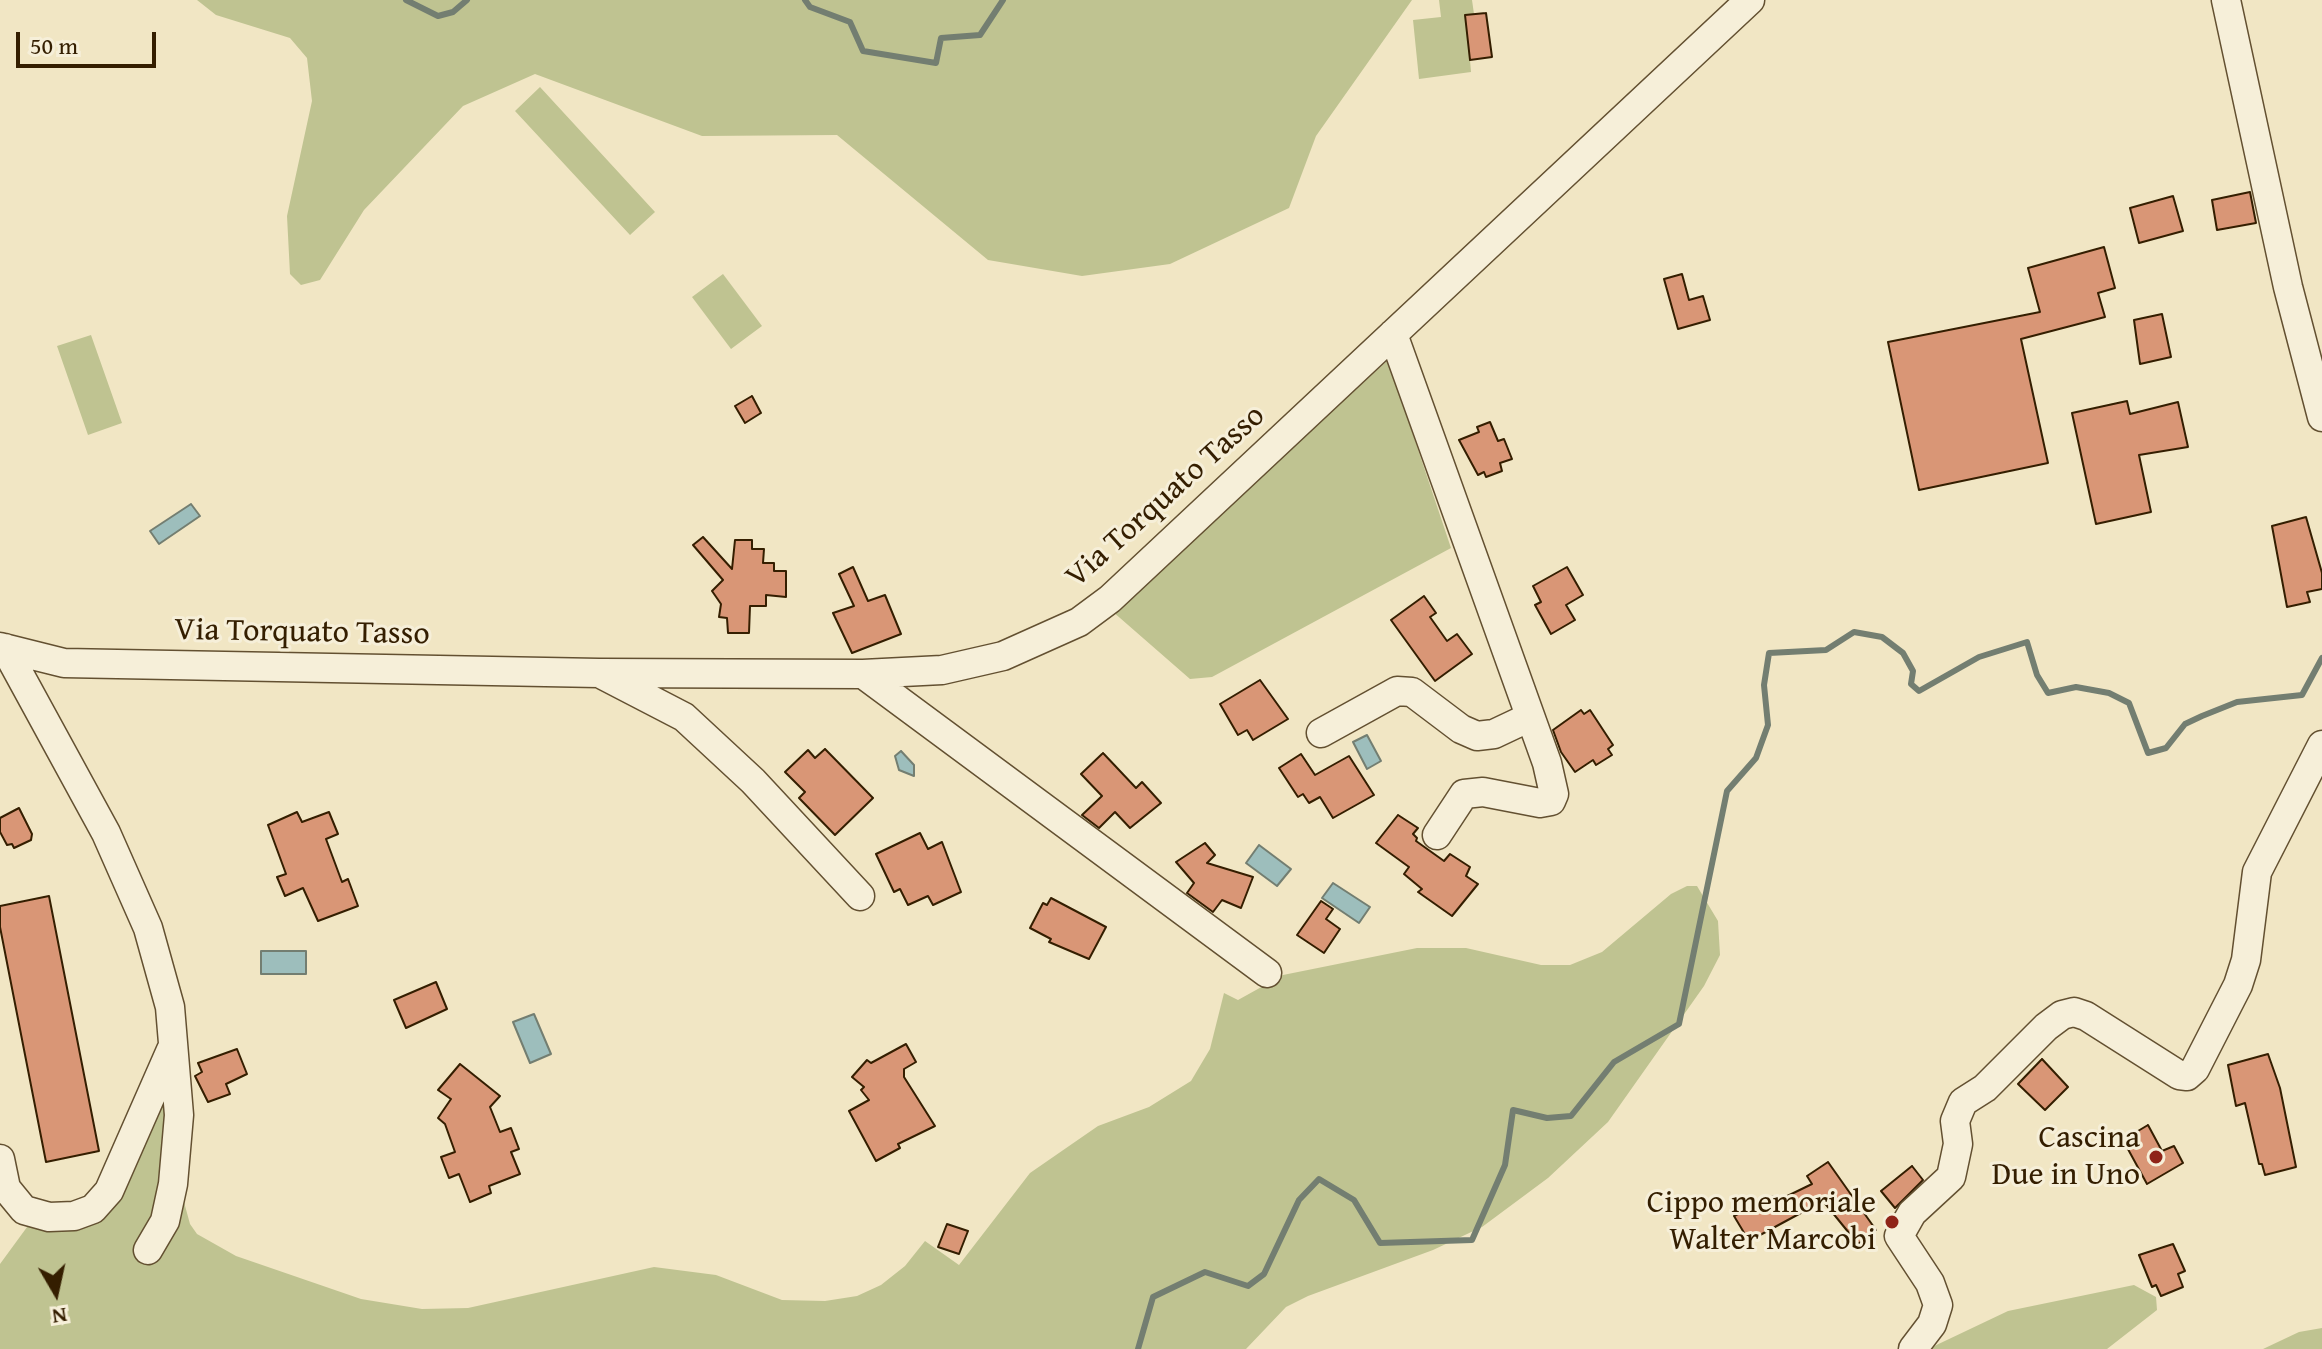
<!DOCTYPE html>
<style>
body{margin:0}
#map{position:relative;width:2322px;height:1349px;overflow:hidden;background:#f1e6c4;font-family:"Gentium Book Plus",serif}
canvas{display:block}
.north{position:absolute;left:16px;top:1253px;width:80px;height:80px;-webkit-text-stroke:6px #f6efd9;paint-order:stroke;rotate:171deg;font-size:22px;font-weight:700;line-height:32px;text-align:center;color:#341e00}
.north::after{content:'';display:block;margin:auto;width:28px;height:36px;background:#341e00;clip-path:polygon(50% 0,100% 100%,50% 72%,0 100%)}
.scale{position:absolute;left:16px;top:32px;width:140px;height:36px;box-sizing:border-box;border:4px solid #341e00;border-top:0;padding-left:10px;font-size:24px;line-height:28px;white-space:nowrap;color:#341e00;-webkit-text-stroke:6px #f6efd9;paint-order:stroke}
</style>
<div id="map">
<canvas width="2322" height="1349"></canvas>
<div class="north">N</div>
<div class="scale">50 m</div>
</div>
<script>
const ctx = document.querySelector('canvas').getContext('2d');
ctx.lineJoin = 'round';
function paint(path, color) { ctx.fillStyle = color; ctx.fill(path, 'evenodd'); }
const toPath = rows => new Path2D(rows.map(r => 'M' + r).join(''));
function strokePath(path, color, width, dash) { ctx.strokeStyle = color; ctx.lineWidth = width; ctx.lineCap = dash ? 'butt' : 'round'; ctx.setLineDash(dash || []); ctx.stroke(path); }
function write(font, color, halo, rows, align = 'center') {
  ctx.font = font + ' "Gentium Book Plus",serif'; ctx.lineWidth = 6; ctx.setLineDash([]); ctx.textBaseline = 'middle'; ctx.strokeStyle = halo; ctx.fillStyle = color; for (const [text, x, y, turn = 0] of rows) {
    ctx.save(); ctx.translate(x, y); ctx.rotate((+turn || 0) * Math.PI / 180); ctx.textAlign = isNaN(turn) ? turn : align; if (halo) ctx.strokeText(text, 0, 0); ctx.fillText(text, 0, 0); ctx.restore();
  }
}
const green = toPath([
 [197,0,1412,0,1316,136,1289,208,1170,264,1082,276,988,260,837,135,702,136,535,74,463,106,364,210,320,280,301,285,290,274,287,216,312,101,307,58,290,38,216,15],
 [1439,0,1472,0,1474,14,1486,13,1492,57,1470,60,1471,72,1419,79,1413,20,1441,17],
 [540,87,655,212,630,235,515,111],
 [723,274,762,326,731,349,692,297],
 [91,335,122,423,88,435,57,346],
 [1388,360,1451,548,1212,677,1190,679,1112,611],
 [1687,886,1697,886,1718,921,1720,955,1704,986,1608,1122,1548,1178,1482,1227,1433,1250,1308,1296,1286,1307,1246,1349,0,1349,0,1264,30,1223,77,1224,162,1092,183,1179,184,1202,190,1224,197,1234,236,1256,361,1299,422,1309,468,1308,654,1267,716,1275,782,1300,825,1301,857,1296,881,1285,905,1266,925,1241,959,1265,1030,1173,1098,1126,1149,1107,1191,1081,1210,1049,1224,993,1238,1000,1283,975,1417,948,1466,948,1541,965,1570,965,1602,952,1671,894],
 [2134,1285,2156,1297,2157,1310,2107,1349,1928,1349,2008,1311],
 [2322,1328,2322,1349,2263,1349,2299,1332]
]);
const water = toPath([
 [191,504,200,516,159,544,150,531,191,504],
 [1367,735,1381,761,1367,769,1353,742,1367,735],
 [901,751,914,765,914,776,899,770,895,756,901,751],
 [1259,845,1291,869,1277,886,1246,863,1259,845],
 [1333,883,1370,907,1359,923,1322,898,1333,883],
 [261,951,306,951,306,974,261,974,261,951],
 [534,1014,551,1054,530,1063,513,1022,534,1014]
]);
const stream = toPath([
 [406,0,438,16,453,12,467,0],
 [805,0,810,7,850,22,863,51,936,63,941,38,980,35,1003,0],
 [1138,1349,1153,1297,1205,1272,1248,1286,1264,1274,1299,1200,1319,1179,1354,1200,1380,1243,1472,1240,1505,1165,1513,1110,1547,1118,1571,1116,1614,1062,1679,1024,1727,791,1756,758,1768,725,1764,685,1769,653,1826,650,1854,632,1882,637,1903,653,1913,671,1911,684,1919,691,1979,657,2027,642,2037,675,2048,693,2076,687,2109,693,2129,703,2148,753,2166,748,2185,724,2202,716,2237,702,2302,695,2322,658]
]);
const building = toPath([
 [1486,13,1492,57,1470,60,1465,15,1486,13],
 [2250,192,2256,223,2217,230,2212,200,2250,192],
 [2173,196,2183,231,2139,243,2130,208,2173,196],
 [2104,247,2115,288,2098,293,2105,317,2021,339,2048,463,1919,490,1888,342,2040,312,2028,268,2104,247],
 [1682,274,1689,300,1703,296,1710,320,1678,329,1664,279,1682,274],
 [2162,314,2171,357,2140,364,2134,320,2162,314],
 [752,396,761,413,745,423,735,406,752,396],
 [2127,401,2130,414,2178,402,2188,447,2139,455,2151,512,2096,524,2072,413,2127,401],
 [1490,422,1498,441,1504,439,1512,459,1500,463,1502,471,1486,477,1484,472,1478,475,1459,440,1479,432,1477,427,1490,422],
 [2306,517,2322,573,2322,589,2307,592,2310,602,2287,607,2272,526,2306,517],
 [703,537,732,569,735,540,752,540,752,549,764,549,763,563,774,563,774,571,786,571,786,597,766,595,766,606,750,606,749,633,728,633,727,618,719,617,721,604,712,591,723,580,693,545,703,537],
 [853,567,868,601,885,595,901,634,852,653,833,613,854,606,839,574,853,567],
 [1567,567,1583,595,1566,605,1575,620,1551,634,1535,605,1541,602,1533,586,1567,567],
 [1424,596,1436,613,1430,617,1447,641,1457,634,1472,654,1435,681,1391,620,1424,596],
 [1260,680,1288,719,1253,740,1247,730,1238,735,1220,704,1260,680],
 [1581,710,1584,714,1590,710,1613,745,1608,749,1612,755,1596,765,1593,760,1575,772,1561,752,1553,730,1581,710],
 [825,749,873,798,835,835,799,798,805,792,785,772,808,750,815,758,825,749],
 [1103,753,1136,788,1142,782,1161,803,1130,828,1115,812,1099,828,1082,815,1102,796,1081,774,1103,753],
 [1301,754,1315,775,1349,756,1374,795,1333,818,1320,797,1309,803,1303,794,1298,797,1279,768,1301,754],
 [19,808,32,834,31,840,14,848,12,844,7,845,0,832,0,818,19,808],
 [297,812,302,822,329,812,338,834,326,839,342,882,348,879,358,906,318,921,303,888,285,896,277,877,286,874,268,825,297,812],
 [1398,815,1418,828,1413,834,1417,838,1416,841,1444,861,1450,854,1470,867,1466,876,1478,884,1452,916,1418,892,1422,889,1404,874,1409,867,1376,843,1398,815],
 [920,833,928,849,942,842,961,892,933,905,928,896,908,905,900,889,894,892,876,854,920,833],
 [1205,843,1215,855,1207,863,1253,877,1241,908,1222,900,1213,912,1187,893,1194,883,1176,862,1205,843],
 [49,896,99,1151,46,1162,0,927,0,906,49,896],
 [1051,898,1106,927,1089,959,1049,942,1051,939,1030,928,1043,903,1047,905,1051,898],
 [1321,901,1333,909,1326,919,1340,929,1324,953,1297,935,1321,901],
 [436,982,447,1009,406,1028,394,1000,436,982],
 [906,1044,916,1062,904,1069,904,1077,935,1126,898,1144,900,1148,876,1161,849,1111,869,1100,861,1090,864,1087,852,1077,867,1060,871,1063,906,1044],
 [237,1049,247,1074,226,1084,230,1094,208,1102,195,1076,202,1072,198,1063,237,1049],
 [2268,1054,2280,1088,2296,1167,2265,1175,2262,1164,2259,1164,2245,1103,2236,1106,2228,1065,2268,1054],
 [2042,1059,2068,1087,2045,1110,2018,1084,2042,1059],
 [460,1064,500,1096,490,1107,500,1132,511,1128,519,1149,511,1152,520,1174,489,1186,491,1193,470,1202,459,1174,449,1178,441,1157,455,1152,445,1124,438,1118,451,1099,438,1090,460,1064],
 [2148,1125,2162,1151,2174,1146,2183,1163,2147,1184,2123,1140,2148,1125],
 [1828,1162,1876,1230,1858,1244,1823,1201,1749,1241,1734,1216,1774,1196,1777,1201,1812,1184,1807,1176,1828,1162],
 [1912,1166,1923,1180,1895,1208,1881,1191,1912,1166],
 [947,1224,968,1231,959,1254,938,1247,947,1224],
 [2173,1244,2185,1271,2178,1274,2183,1287,2161,1296,2156,1285,2152,1287,2139,1255,2173,1244]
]);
const minor = toPath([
 [2226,0,2288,287,2322,417],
 [1393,334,1547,763,1554,794,1551,801,1540,803,1483,792,1464,794,1437,835],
 [0,647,64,663,599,673,863,674,942,670,1003,656,1079,622,1110,599,1750,0],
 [5,648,106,833,148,928,170,1007,179,1115,173,1184,165,1221,148,1250],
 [863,674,1267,973],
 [603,675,684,717,753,781,860,896],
 [1321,733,1397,691,1412,692,1461,729,1477,736,1494,734,1530,717],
 [0,1159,6,1188,24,1210,49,1217,74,1216,93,1209,109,1191,171,1050],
 [1913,1349,1932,1324,1938,1305,1930,1283,1899,1236,1912,1213,1951,1177,1958,1144,1955,1121,1963,1102,1985,1088,2046,1027,2062,1015,2074,1012,2086,1016,2179,1075,2187,1076,2195,1069,2238,985,2246,960,2257,872,2322,745]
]);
const markers = [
 [2156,1157,8,"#8f2418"],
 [1892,1222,8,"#8f2418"]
];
const streetNames = [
 ["Via Torquato Tasso",1166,497,-42],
 ["Via Torquato Tasso",302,633,1]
];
const poiNames = [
 ["Cascina",2140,1139],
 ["Due in Uno",2140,1176],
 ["Cippo memoriale",1876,1204],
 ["Walter Marcobi",1876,1241]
];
paint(green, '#bfc391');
paint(water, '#9dbebc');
strokePath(water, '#737e71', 2);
strokePath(stream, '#737e71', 6);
paint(building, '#d99676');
strokePath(building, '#341e00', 2);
strokePath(minor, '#635031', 31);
strokePath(minor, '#f6efd9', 28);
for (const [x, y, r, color] of markers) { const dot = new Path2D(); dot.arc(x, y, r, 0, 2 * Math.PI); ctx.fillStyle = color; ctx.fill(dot); strokePath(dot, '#f6efd9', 3); }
write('32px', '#341e00', '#f6efd9', streetNames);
write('32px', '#341e00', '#f6efd9', poiNames, 'right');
</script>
